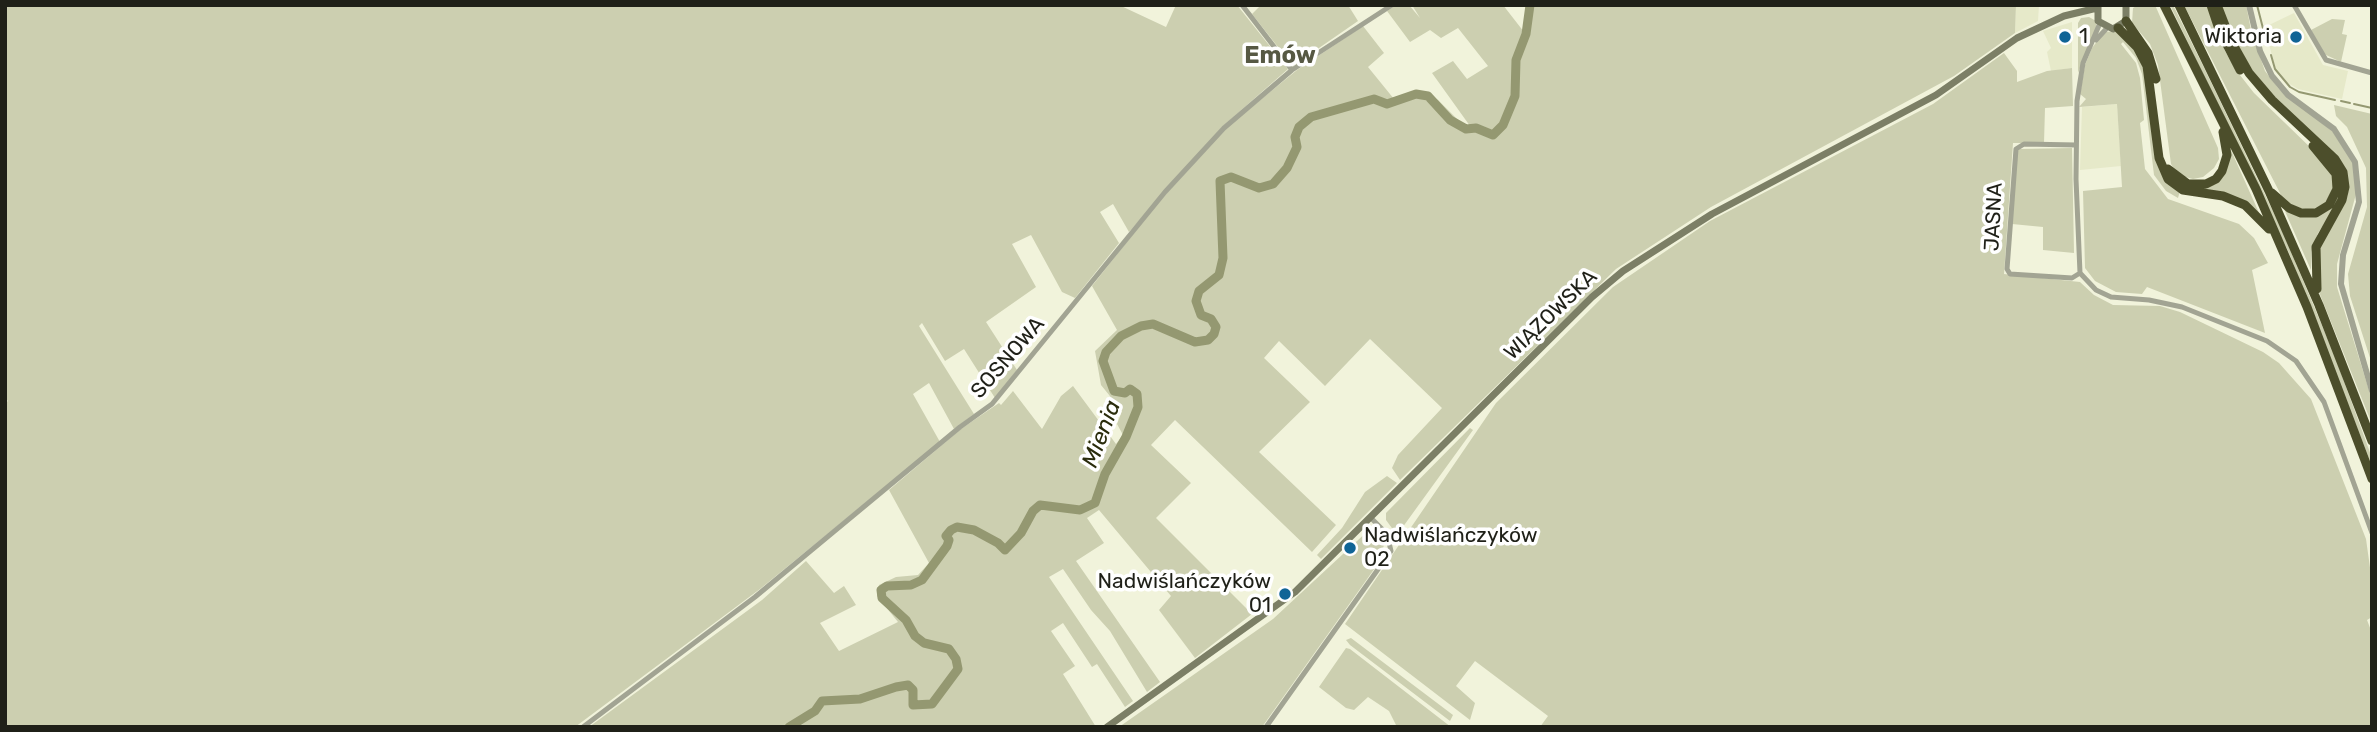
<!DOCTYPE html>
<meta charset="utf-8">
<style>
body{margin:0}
#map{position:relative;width:2377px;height:732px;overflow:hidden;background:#f1f3db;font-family:Rubik,sans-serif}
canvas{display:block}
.frame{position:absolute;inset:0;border:7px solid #1f2018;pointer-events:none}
</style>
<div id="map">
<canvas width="2377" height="732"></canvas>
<div class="frame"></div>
</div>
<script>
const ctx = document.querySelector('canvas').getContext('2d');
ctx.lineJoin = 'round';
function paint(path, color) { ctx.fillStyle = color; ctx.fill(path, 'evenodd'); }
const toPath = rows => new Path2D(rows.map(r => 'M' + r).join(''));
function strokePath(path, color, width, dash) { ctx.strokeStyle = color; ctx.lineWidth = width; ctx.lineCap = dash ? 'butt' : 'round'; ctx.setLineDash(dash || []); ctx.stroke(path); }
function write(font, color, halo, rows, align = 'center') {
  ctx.font = font + ' Rubik,sans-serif'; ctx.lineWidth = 7; ctx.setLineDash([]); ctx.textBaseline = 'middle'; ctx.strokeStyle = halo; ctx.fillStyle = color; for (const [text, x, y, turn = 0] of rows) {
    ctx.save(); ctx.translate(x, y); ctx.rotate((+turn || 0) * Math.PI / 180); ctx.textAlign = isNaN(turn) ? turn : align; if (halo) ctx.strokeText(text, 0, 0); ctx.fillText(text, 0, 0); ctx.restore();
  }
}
const built = toPath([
 [2016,5,2039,5,2038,21,2015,33],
 [2294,13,2323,65,2348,71,2342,99,2298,89,2288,83,2275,67,2266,33,2271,29,2269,25],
 [2072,22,2072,68,2051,71,2047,52,2051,48,2043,31],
 [2117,104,2121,166,2080,170,2082,107]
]);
const green = toPath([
 [5,5,1119,5,1166,27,1176,5,1237,5,1288,69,1223,126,1129,232,1113,204,1100,212,1119,243,1075,298,1062,292,1031,235,1012,244,1036,287,986,322,1017,370,995,398,964,349,945,361,922,323,919,326,974,414,954,429,929,383,913,394,940,442,760,589,575,727,5,727,5,403,8,401,5,398],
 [1261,5,1348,5,1358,21,1293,66,1252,14],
 [1396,5,1409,5,1420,18,1412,5,1503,5,1524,32,1528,5,2016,5,2015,33,1954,76,1711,207,1616,269,1400,480,1392,468,1398,455,1442,408,1370,339,1325,386,1279,341,1264,358,1310,402,1259,452,1336,525,1312,552,1175,420,1151,445,1191,483,1156,518,1252,614,1195,658,1159,610,1171,596,1099,510,1087,518,1104,543,1076,561,1160,682,1147,692,1110,631,1091,610,1063,569,1049,577,1133,701,1125,707,1097,664,1092,667,1063,623,1051,631,1075,666,1063,674,1096,727,589,727,762,600,806,561,834,593,844,586,856,605,820,623,839,651,898,622,877,596,879,585,896,577,918,575,929,563,889,490,961,429,999,403,1001,405,1013,391,1042,429,1061,396,1073,386,1116,444,1123,435,1117,424,1122,411,1101,385,1095,351,1117,330,1092,286,1156,205,1226,128,1297,70,1363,26,1384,53,1368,67,1394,99,1408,93,1425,92,1438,100,1464,126,1470,126,1432,73,1453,61,1467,79,1488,66,1458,28,1441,38,1430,30,1410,42,1387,11],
 [2138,5,2155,5,2218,148,2219,159,2214,168,2203,177,2193,179,2178,175,2171,164,2158,65,2150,44,2132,23,2133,8],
 [2170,5,2173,5,2209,78,2281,228,2334,354,2372,458,2372,466,2289,253],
 [2184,5,2208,5,2225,51,2236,70,2254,93,2314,151,2333,174,2334,187,2323,206,2311,210,2295,207,2283,199],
 [2220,5,2246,5,2251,30,2240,35,2242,44,2249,42,2248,36,2252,34,2265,71,2279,89,2333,132,2353,162,2356,194,2337,264,2337,287,2372,400,2372,424,2317,287,2318,249,2347,198,2349,187,2262,84,2236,47],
 [2089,17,2096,21,2096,28,2078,73,2078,23,2081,18],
 [2332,19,2345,20,2342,34,2347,35,2341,62,2324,54,2311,30],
 [2119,31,2133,46,2146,72,2157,160,2163,177,2180,191,2178,198,2166,191,2154,175,2142,74,2136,58,2123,42,2121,44,2136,63,2140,78,2144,120,2140,123,2145,169,2168,199,2239,224,2254,238,2268,263,2252,270,2265,333,2147,287,2142,294,2116,292,2095,281,2085,268,2083,191,2122,187,2117,104,2079,107,2086,99,2080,94,2085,65,2092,48,2104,32],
 [2004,53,2017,71,2017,82,2047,71,2072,68,2073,106,2045,108,2044,143,2013,143,2004,274,2080,282,2094,295,2113,305,2160,306,2180,312,2263,352,2279,363,2311,399,2366,539,2372,582,2372,617,2367,620,2372,633,2372,727,1540,727,1548,716,1475,661,1456,686,1475,703,1470,720,1345,624,1496,403,1613,287,1710,221,1933,104],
 [2241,65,2332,160,2342,190,2336,206,2318,233,2311,252,2311,270,2284,209,2293,214,2333,204,2333,164,2257,89],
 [2334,105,2372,114,2372,364,2350,296,2348,274,2367,207,2366,168,2347,127,2336,116],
 [2072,148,2074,253,2043,250,2043,227,2012,224,2017,151,2020,149],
 [2230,148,2260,215,2217,192,2179,183,2213,184],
 [1470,428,1473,430,1397,535,1386,520,1386,513],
 [1387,476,1397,483,1321,559,1317,555,1342,528,1365,492],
 [1371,528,1377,528,1384,543,1382,558,1262,727,1119,727,1273,619],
 [1351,638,1453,715,1450,721,1350,645,1346,640],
 [1346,648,1350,649,1451,727,1397,727,1389,711,1368,697,1354,710,1346,708,1319,687]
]);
const stream = toPath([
 [2257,5,2267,44],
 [2271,55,2275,69,2290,87,2299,92,2335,100],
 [2341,101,2350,103],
 [2354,104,2372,108]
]);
const river = toPath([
 [789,727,815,711,822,701,860,699,896,687,908,685,913,690,913,705,932,704,958,669,956,659,949,649,924,643,915,636,906,620,882,598,881,590,887,586,911,585,922,580,947,546,949,540,946,536,951,530,957,527,974,530,998,543,1005,550,1021,533,1033,511,1040,505,1080,510,1095,503,1105,474,1126,437,1138,407,1137,394,1130,389,1125,393,1114,391,1103,361,1106,352,1121,336,1141,326,1153,324,1195,342,1208,340,1214,334,1216,327,1211,319,1201,315,1196,301,1199,291,1219,275,1223,258,1220,181,1231,177,1259,188,1273,184,1287,168,1297,147,1295,137,1299,127,1311,117,1374,99,1387,104,1416,94,1428,96,1450,120,1466,129,1476,128,1493,135,1503,125,1515,96,1516,60,1526,34,1530,5]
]);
const minor = toPath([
 [1242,5,1292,70],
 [2294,5,2326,60,2372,73],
 [2096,40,2107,28],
 [2076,145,2024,144,2016,149,2007,269,2010,274,2072,278,2080,273],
 [2080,273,2096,290,2111,297,2149,300,2182,307,2267,341,2296,361,2324,402,2372,533],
 [2080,273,2076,179,2077,101,2083,63,2100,23],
 [583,727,755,597,960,427,992,404,1165,192,1224,128,1292,70,1392,5],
 [1266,727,1391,551,1387,534,1371,518]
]);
const tertiary = toPath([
 [2249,5,2260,51,2272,76,2288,95,2334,129,2355,162,2359,202,2343,255,2341,284,2372,391]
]);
const secondary = toPath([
 [2098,6,2098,21,2113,29,2126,21,2126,5],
 [1107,727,1295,592,1592,297,1623,271,1712,214,1936,95,2017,38,2064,16,2097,8]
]);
const motorway = toPath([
 [2164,5,2256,189,2307,307,2372,479],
 [2179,5,2269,191,2319,305,2372,441],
 [2211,5,2219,29,2240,70],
 [2217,5,2231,41,2249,73,2272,100,2335,159,2343,172,2345,187,2342,200,2316,247,2317,289],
 [2126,21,2148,53,2156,79],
 [2118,28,2137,47,2147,66,2159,158,2168,179,2183,190,2223,196,2245,205,2269,229],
 [2168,169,2188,184,2206,184,2216,179,2222,171,2227,155,2223,132],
 [2272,193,2289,208,2301,213,2316,213,2329,205,2337,189,2336,174,2313,146]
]);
const markers = [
 [2065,37,7,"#106496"],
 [2296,37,7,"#106496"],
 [1350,548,7,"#106496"],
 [1285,594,7,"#106496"]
];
const poiNames = [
 ["1",2079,37],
 ["Wiktoria",2282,37,"right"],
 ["Nadwiślańczyków",1364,536],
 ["02",1364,560],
 ["Nadwiślańczyków",1271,582,"right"],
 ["01",1271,606,"right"]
];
const streetNames = [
 ["JASNA",1994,217,-87],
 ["WIĄZOWSKA",1551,315,-44],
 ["SOSNOWA",1008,358,-49]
];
const waterNames = [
 ["Mienia",1102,434,-69]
];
const quarterNames = [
 ["Emów",1280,56]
];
paint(built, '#e6e9c9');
paint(green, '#cccfb0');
strokePath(stream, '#949871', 2);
strokePath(river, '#949871', 9);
strokePath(minor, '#a2a493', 5);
strokePath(tertiary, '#a2a493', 6);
strokePath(secondary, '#7c7f66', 7);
strokePath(motorway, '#4c4e2b', 9);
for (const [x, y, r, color] of markers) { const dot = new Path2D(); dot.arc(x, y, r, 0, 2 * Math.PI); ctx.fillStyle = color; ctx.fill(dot); strokePath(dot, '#fff', 2.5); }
write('21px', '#1f2018', '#fff', poiNames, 'left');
write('21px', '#1f2018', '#fff', streetNames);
write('italic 23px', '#2a2c0c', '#fff', waterNames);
write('bold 24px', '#565843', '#fff', quarterNames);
</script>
